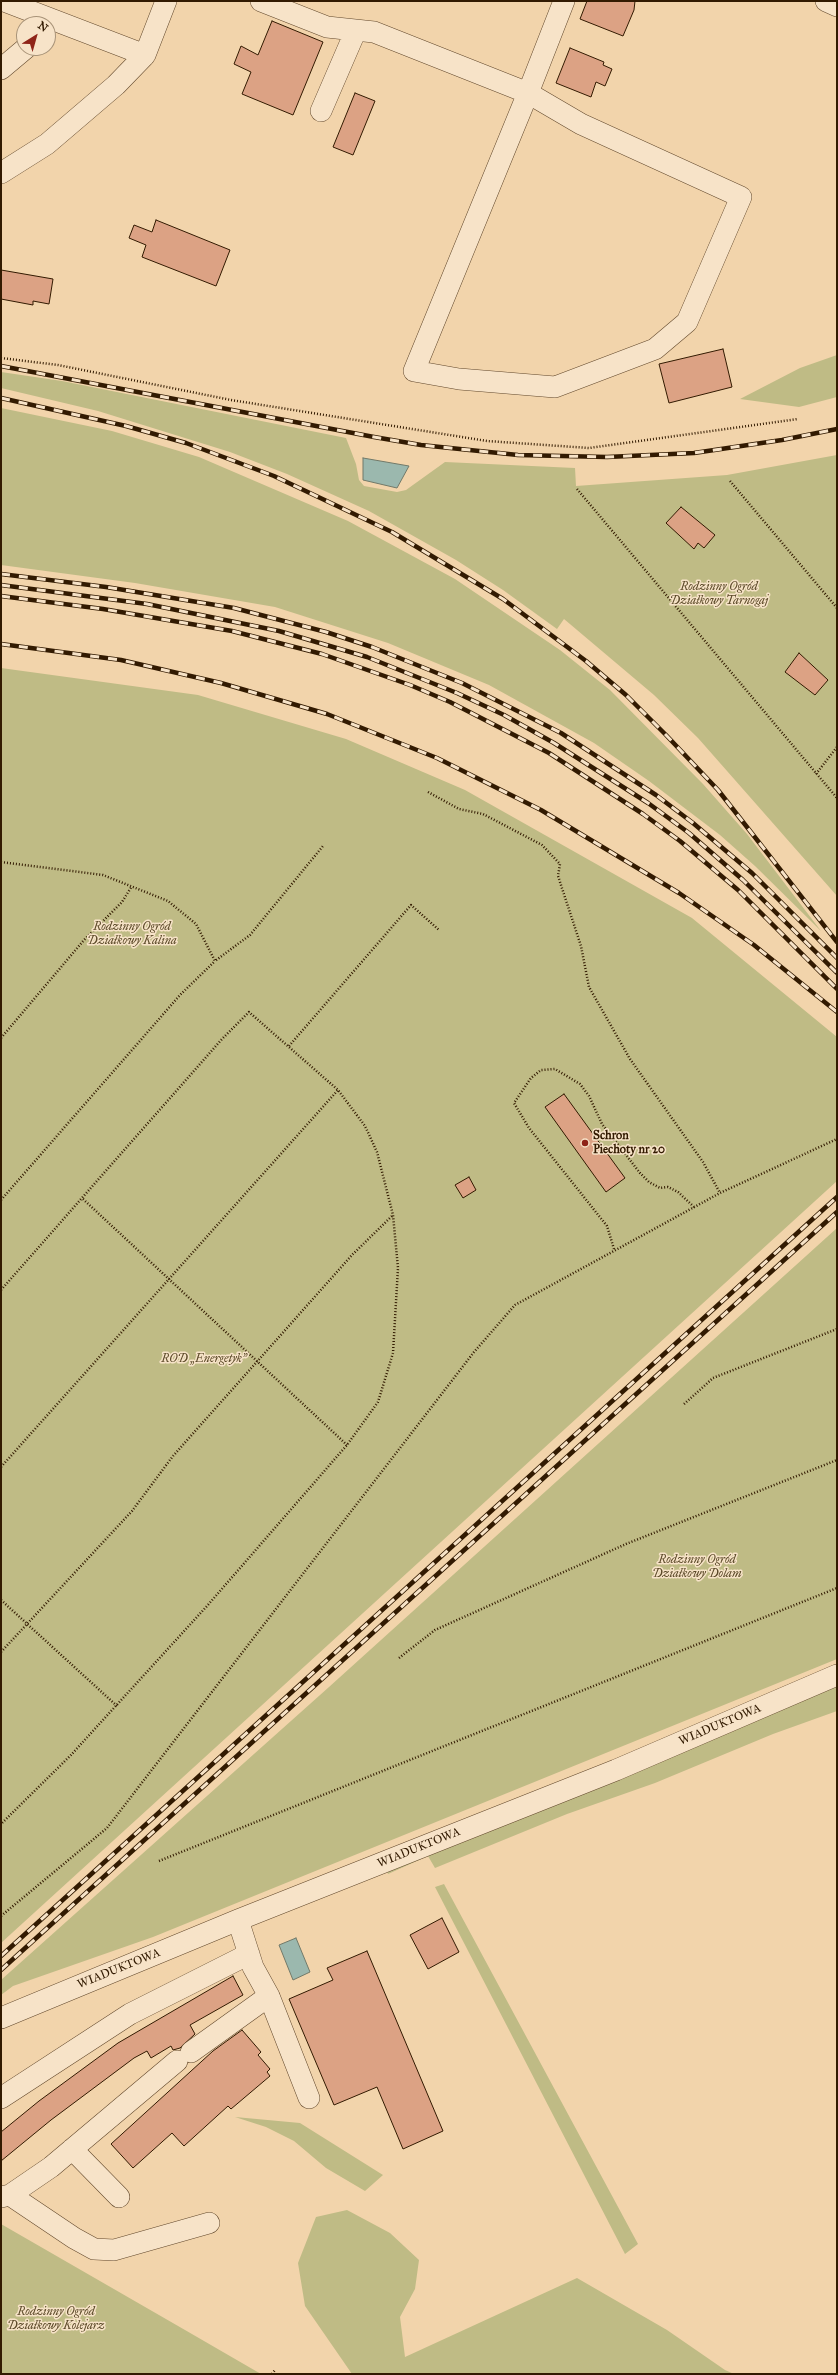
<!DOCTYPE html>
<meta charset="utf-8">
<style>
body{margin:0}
#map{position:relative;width:838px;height:2375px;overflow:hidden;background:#f2d4ab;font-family:"IM FELL Great Primer",serif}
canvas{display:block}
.frame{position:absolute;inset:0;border:2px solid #321a01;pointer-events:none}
.north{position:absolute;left:16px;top:16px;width:40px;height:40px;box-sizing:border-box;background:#f7e3c8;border:1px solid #a89378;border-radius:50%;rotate:37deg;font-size:11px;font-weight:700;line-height:16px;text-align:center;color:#321a01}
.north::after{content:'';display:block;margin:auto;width:14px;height:18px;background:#8f2418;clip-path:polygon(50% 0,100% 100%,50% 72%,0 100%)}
</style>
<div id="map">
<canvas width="838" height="2375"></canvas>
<div class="frame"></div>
<div class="north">N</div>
</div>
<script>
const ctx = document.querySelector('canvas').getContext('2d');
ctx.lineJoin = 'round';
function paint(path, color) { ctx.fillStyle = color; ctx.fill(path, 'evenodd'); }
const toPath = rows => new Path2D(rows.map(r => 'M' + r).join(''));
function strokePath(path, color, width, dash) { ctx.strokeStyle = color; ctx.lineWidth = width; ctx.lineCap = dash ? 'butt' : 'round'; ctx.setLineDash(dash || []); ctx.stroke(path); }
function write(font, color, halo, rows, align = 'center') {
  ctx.font = font + ' "IM FELL Great Primer",serif'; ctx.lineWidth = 3; ctx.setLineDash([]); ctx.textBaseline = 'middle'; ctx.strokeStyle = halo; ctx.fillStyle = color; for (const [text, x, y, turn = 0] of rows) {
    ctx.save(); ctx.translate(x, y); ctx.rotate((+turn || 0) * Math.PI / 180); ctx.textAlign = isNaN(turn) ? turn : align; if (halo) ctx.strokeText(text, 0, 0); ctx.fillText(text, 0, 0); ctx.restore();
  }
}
const green = toPath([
 [837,355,837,397,799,407,740,399,800,368],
 [1,372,62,381,346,438,356,464,359,480,364,486,397,492,406,490,445,462,575,468,576,486,727,475,837,455,837,896,698,738,654,695,564,619,557,629,503,590,456,560,369,511,287,474,230,452,98,411,1,388],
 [1,408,112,431,199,457,348,521,455,579,560,650,610,690,703,784,747,834,821,931,755,866,720,835,649,781,594,743,489,685,388,643,275,607,135,583,1,565],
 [1,668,198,695,346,739,465,790,692,918,837,1037,837,1181,1,1943],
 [837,1228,837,1659,153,1937,13,1986,1,1995,1,1980,329,1687],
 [837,1682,837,1711,773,1734,655,1783,567,1814,435,1868,428,1856,388,1874,386,1867],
 [444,1884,638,2244,625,2254,435,1887],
 [235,2117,300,2123,383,2175,365,2191,326,2168,294,2141,266,2127],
 [347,2210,390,2233,419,2260,415,2289,400,2317,405,2357,577,2278,667,2330,725,2370,734,2374,352,2374,305,2306,298,2263,316,2217],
 [1,2224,185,2330,261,2374,1,2374]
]);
const water = toPath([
 [363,458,409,466,397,488,363,480,363,458],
 [296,1938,310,1972,293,1980,279,1945,296,1938]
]);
const building = toPath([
 [587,1,635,1,634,10,623,36,580,19,587,1],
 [272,21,323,42,293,115,242,94,251,72,234,64,241,46,258,55,272,21],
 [570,48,604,62,603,65,612,69,605,86,596,82,591,97,556,83,570,48],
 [355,93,375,101,353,155,333,147,355,93],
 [156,220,230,250,216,286,142,257,146,245,129,238,134,225,152,232,156,220],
 [1,270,53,279,49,304,33,301,33,305,1,299,1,270],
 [723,349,732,387,669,403,659,364,723,349],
 [681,507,715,535,704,548,698,543,694,549,666,523,681,507],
 [799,653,828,680,815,695,785,672,799,653],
 [564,1094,625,1178,606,1192,545,1107,564,1094],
 [469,1177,476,1190,463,1198,455,1185,469,1177],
 [442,1918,459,1952,428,1969,410,1935,442,1918],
 [367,1951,443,2131,403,2149,377,2087,334,2105,289,1999,333,1980,327,1968,367,1951],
 [233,1976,243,1995,190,2025,195,2034,180,2048,173,2050,171,2046,151,2058,147,2051,134,2058,51,2120,1,2161,1,2132,39,2101,118,2043,233,1976],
 [242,2030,261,2052,258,2055,270,2069,267,2072,270,2076,231,2109,228,2106,184,2146,172,2133,133,2168,111,2144,213,2051,242,2030]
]);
const path = toPath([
 [1,358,58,365,231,400,487,441,589,448,798,419],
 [730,481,837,608],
 [577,489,837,798],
 [816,774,837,747],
 [428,792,459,809,483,814,542,845,560,864,558,876,581,946,589,987,630,1059,703,1162,720,1193],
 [1,862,103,875,168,901,196,924,215,961,250,935,323,846],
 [1,1038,84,940,122,902,132,886],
 [289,1046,411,905,439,930],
 [83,1199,347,1445],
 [1,1200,180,995,215,961],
 [614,1249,607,1226,529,1128,514,1103,531,1078,541,1070,555,1069,580,1084,589,1096,602,1124,640,1173,649,1182,660,1188,668,1187,678,1192,694,1207],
 [1,1290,222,1039,249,1012,338,1090,365,1126,377,1152,393,1215,398,1268,393,1353,378,1402,347,1445,207,1606,71,1755,1,1824],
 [684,1404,713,1378,837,1329],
 [1,1467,338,1090],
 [1,1600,117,1706],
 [1,1652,132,1511,173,1456,352,1255,393,1215],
 [399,1658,435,1630,626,1544,837,1460],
 [159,1861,837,1588],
 [1,1916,107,1828,474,1352,515,1305,720,1193,837,1139],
 [272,2374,275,2370]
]);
const minor = toPath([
 [4,1,145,55,166,1],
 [261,1,327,27,374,32,528,93,581,124,741,197,687,322,655,349,555,387,459,379,414,371,528,93,564,1],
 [826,1,837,6],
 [1,69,26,48],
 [321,111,356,30],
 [1,173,47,144,116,85,145,55],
 [238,1920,253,1967,269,1996,309,2098],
 [1,2018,238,1920,616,1770,837,1675],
 [191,2052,269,1996],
 [1,2098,130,2014,249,1954],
 [72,2149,119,2197],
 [10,2195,74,2238,94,2249,114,2250,209,2223],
 [1,2197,10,2195,51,2167,177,2061]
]);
const rail = toPath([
 [1,366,374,437,421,445,518,455,607,457,694,453,782,440,837,429],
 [1,398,126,426,186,443,274,476,392,532,503,599,586,661,626,695,666,735,718,790,837,942],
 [1,574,106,587,234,608,326,632,372,647,462,683,561,733,656,795,693,823,752,873,837,958],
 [1,585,147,604,279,631,367,657,457,693,504,715,554,743,648,803,689,833,743,880,837,973],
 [1,596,103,609,232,631,322,654,410,685,450,702,549,753,643,814,680,841,738,890,837,989],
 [1,644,121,660,221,683,327,714,437,758,541,810,679,893,754,945,837,1012],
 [1,1956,837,1197],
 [1,1970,837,1212]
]);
const markers = [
 [585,1143,4,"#8f2418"]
];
const parkNames = [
 ["Rodzinny Ogród",719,587],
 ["Działkowy Tarnogaj",719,601],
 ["Rodzinny Ogród",132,927],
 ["Działkowy Kalina",132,941],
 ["ROD „Energetyk”",204,1359],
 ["Rodzinny Ogród",697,1560],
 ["Działkowy Dolam",697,1574],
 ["Rodzinny Ogród",56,2312],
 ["Działkowy Kolejarz",56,2326]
];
const poiNames = [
 ["Schron",593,1136],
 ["Piechoty nr 20",593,1150]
];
const streetNames = [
 ["WIADUKTOWA",720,1725,-23],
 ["WIADUKTOWA",419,1848,-22],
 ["WIADUKTOWA",119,1969,-22]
];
paint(green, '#bfbb85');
paint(water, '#9bb8ae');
strokePath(water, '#717969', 1);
paint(building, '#dca284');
strokePath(building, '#321a01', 1);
strokePath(minor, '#62482c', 22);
strokePath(path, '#321a01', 2.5, [1, 2]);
strokePath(minor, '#f7e3c8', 21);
strokePath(rail, '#321a01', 4.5);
strokePath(rail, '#f7e3c8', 3, [9]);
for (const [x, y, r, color] of markers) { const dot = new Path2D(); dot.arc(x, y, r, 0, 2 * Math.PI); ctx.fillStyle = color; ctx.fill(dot); strokePath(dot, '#f7e3c8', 1.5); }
write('italic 12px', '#5c4a29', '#f7e3c8', parkNames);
write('bold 12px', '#321a01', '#f7e3c8', poiNames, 'left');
write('12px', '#321a01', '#f7e3c8', streetNames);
</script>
